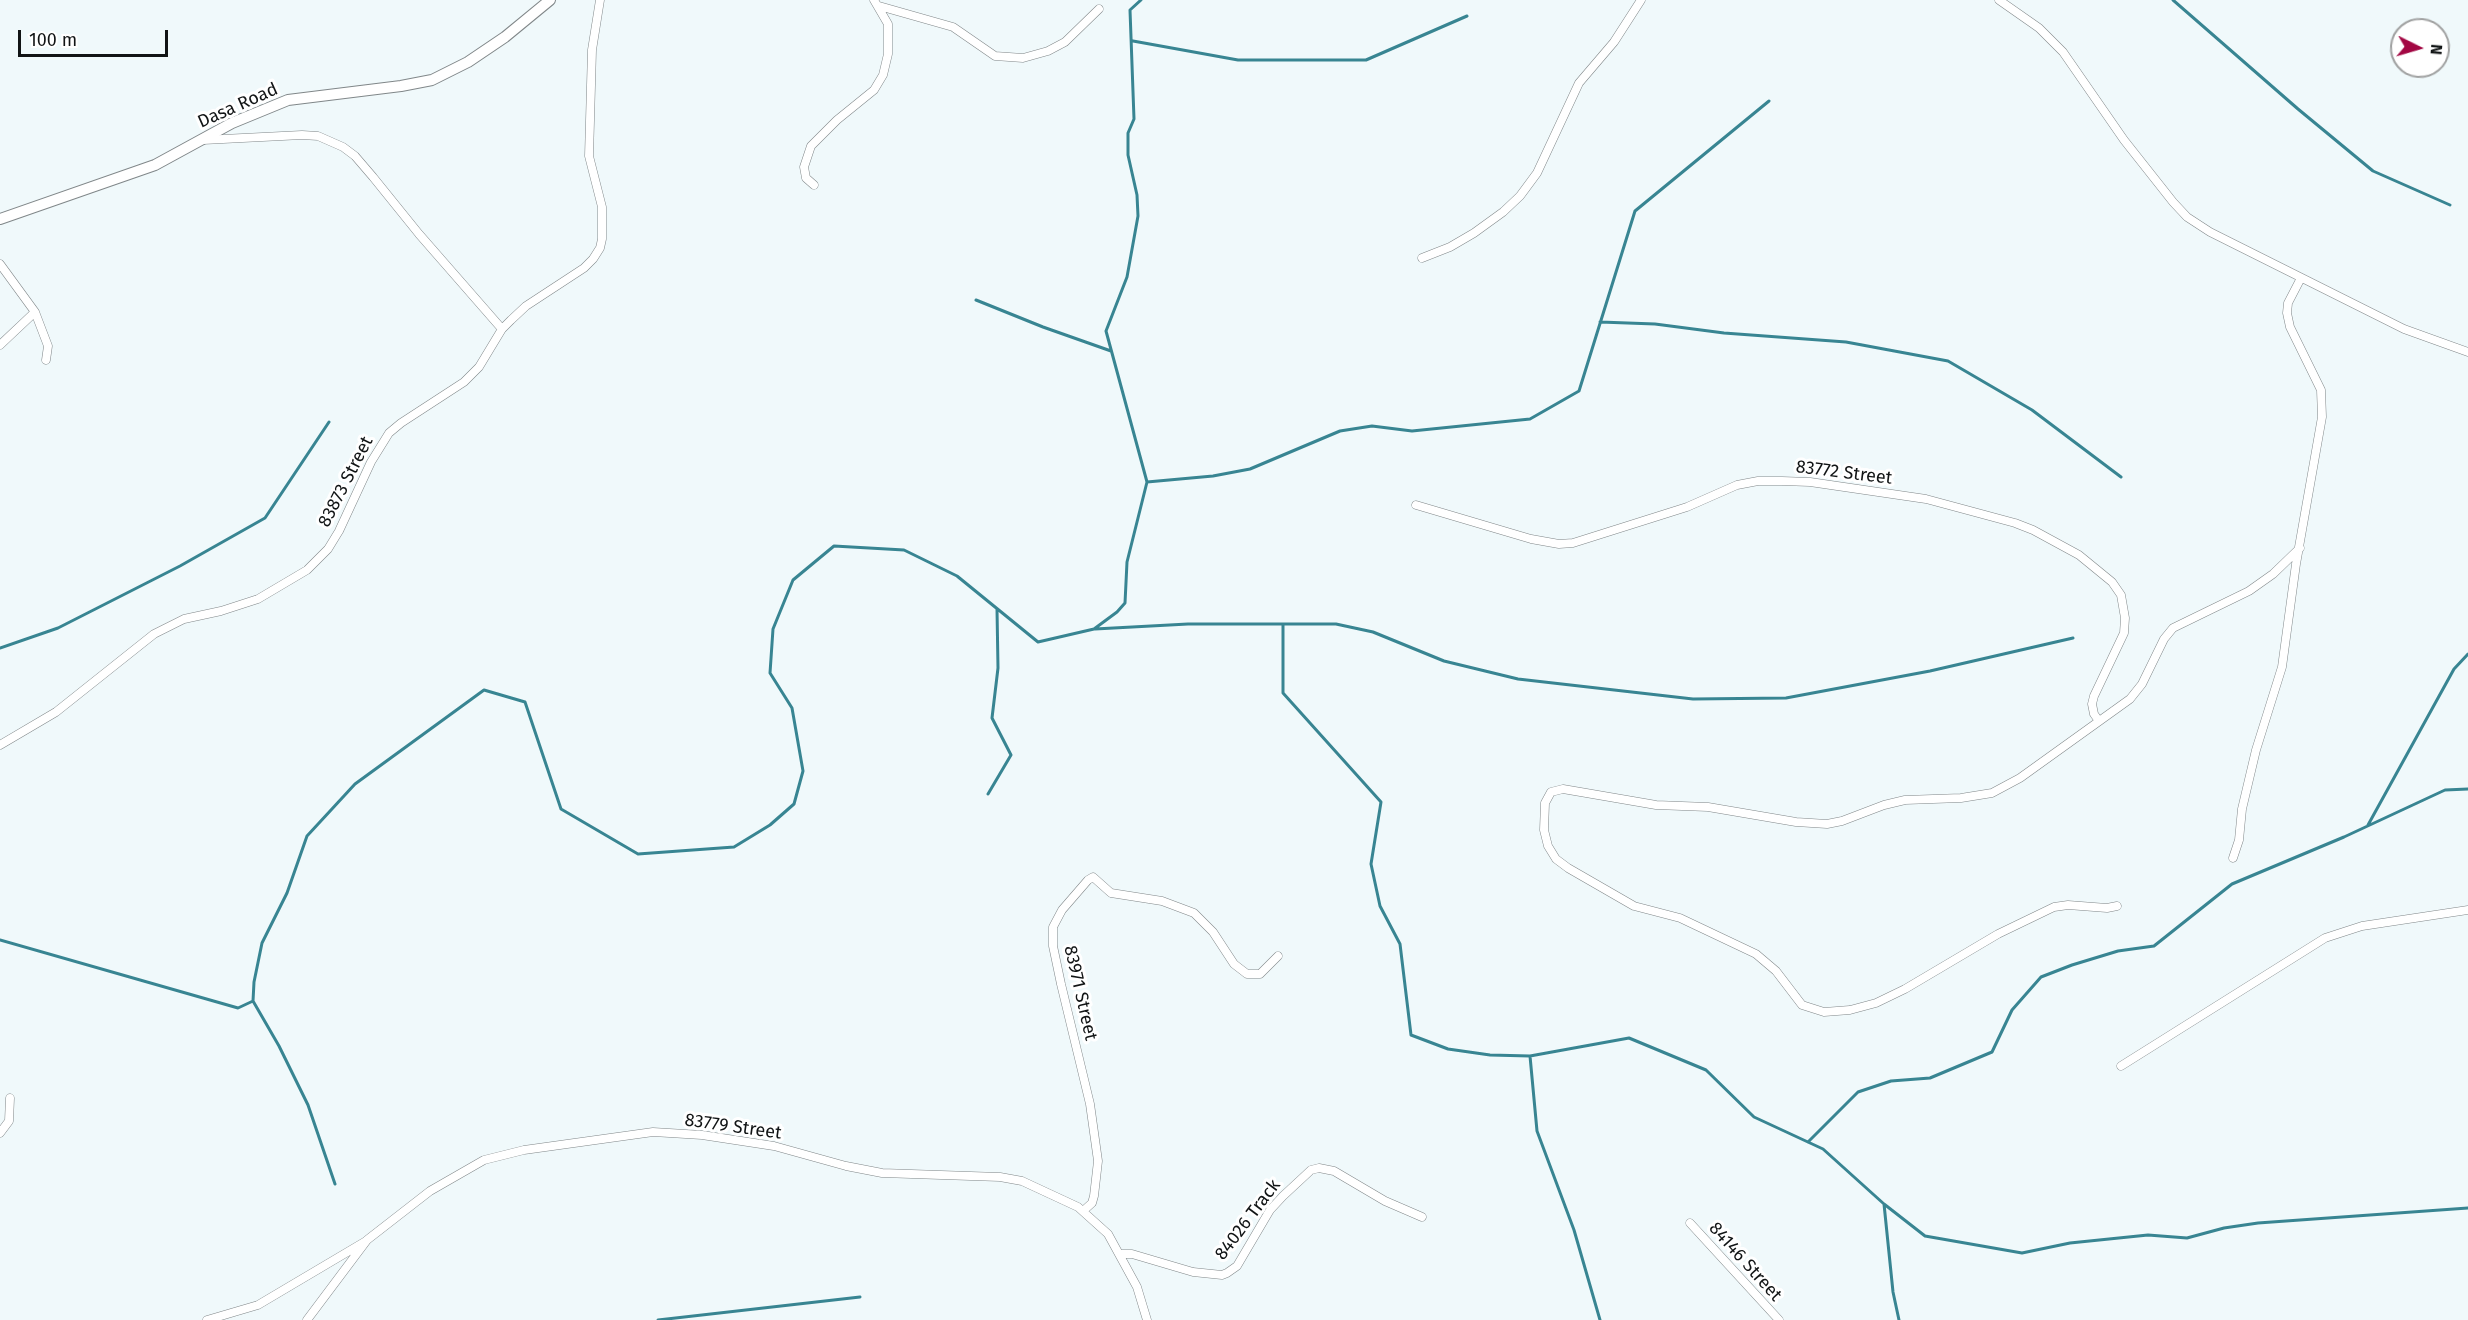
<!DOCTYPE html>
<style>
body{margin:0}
#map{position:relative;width:2468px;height:1320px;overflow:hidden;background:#f0f9fb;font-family:"Fira Sans",sans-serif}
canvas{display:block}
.north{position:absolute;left:2390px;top:18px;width:60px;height:60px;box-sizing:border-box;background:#fff;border:2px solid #a0a1a1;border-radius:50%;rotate:95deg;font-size:16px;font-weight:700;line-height:24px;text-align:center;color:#111415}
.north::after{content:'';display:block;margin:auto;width:21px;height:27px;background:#a20743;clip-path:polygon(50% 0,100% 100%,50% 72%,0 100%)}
.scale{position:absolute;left:18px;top:30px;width:150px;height:27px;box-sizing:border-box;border:3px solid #111415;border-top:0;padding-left:8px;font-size:18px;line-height:21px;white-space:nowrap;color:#111415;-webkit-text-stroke:4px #fff;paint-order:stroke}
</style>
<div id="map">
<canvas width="2468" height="1320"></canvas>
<div class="north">N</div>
<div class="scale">100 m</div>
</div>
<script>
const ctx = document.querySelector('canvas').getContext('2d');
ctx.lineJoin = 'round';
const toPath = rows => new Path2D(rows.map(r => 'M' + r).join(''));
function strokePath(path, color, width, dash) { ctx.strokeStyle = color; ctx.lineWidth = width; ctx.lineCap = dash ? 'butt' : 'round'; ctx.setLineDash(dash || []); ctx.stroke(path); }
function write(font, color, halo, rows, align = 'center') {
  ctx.font = font + ' "Fira Sans",sans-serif'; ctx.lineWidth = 6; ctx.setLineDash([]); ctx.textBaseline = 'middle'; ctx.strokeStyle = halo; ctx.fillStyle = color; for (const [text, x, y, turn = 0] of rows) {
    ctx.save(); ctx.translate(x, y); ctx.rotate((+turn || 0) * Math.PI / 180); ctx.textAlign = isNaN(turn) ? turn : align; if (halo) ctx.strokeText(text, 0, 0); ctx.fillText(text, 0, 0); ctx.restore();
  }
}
const stream = toPath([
 [2173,0,2298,109,2373,171,2450,205],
 [1133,41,1238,60,1366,60,1467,16],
 [976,300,1043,327,1111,351],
 [1600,322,1655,324,1724,333,1846,342,1948,361,2032,410,2121,477],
 [1147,482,1213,476,1250,469,1340,431,1372,426,1412,431,1530,419,1579,391,1635,211,1769,101],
 [1283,624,1283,693,1381,802,1371,864,1380,906,1400,944,1411,1035,1448,1049,1490,1055,1530,1056,1629,1038,1706,1070,1754,1117,1823,1149,1884,1204,1925,1236,2022,1253,2070,1243,2148,1235,2187,1238,2224,1228,2258,1223,2468,1208],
 [1095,629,1188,624,1336,624,1373,632,1444,661,1518,679,1693,699,1786,698,1930,671,2073,638],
 [0,648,58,628,180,566,265,518,329,422],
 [988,794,1011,755,992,718,998,668,997,609],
 [2368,825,2454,669,2468,654],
 [0,940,238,1008,253,1001,254,982,262,943,287,893,307,836,355,784,484,690,525,702,561,809,638,854,734,847,770,825,794,804,803,771,792,708,770,673,773,629,793,580,834,546,904,550,957,576,1038,642,1094,629,1117,612,1125,603,1127,562,1147,482,1106,331,1127,277,1138,216,1137,195,1128,155,1128,133,1134,119,1130,10,1141,0],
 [253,1001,279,1046,308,1105,335,1184],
 [1530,1056,1537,1131,1574,1230,1600,1320],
 [1808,1142,1858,1092,1891,1081,1930,1078,1992,1052,2012,1010,2041,977,2072,965,2118,951,2154,946,2232,884,2344,837,2445,790,2468,789],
 [1884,1204,1893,1292,1899,1320],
 [658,1320,860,1297]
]);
const street = toPath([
 [1999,0,2039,28,2063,52,2124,140,2173,202,2187,217,2210,232,2404,329,2468,352],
 [879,6,953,27,995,56,1023,58,1048,51,1065,42,1099,9],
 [203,140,302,135,318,136,343,147,355,156,373,177,419,234,502,329],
 [814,185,806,178,804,167,811,146,837,120,874,90,883,75,888,54,888,24,874,0],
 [1422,258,1450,247,1474,233,1503,212,1520,196,1537,173,1579,83,1614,42,1641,0],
 [0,264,35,312,0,345],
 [35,312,48,346,46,360],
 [1416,505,1531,539,1559,544,1573,543,1687,507,1737,485,1758,481,1782,481,1810,482,1926,499,2015,523,2033,530,2079,555,2112,582,2121,595,2125,618,2124,633,2094,696,2092,704,2094,714,2099,721],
 [0,745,56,712,154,634,184,619,221,611,258,599,307,570,328,549,339,531,371,462,389,433,401,423,464,382,479,367,502,329,511,320,526,306,584,268,593,259,600,248,602,239,602,207,589,156,592,50,600,0],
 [2233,858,2239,840,2242,809,2256,750,2282,667,2296,564,2322,417,2321,390,2290,327,2287,313,2288,303,2301,278],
 [2117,906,2107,908,2068,905,2054,907,1998,934,1905,989,1876,1003,1850,1010,1824,1012,1802,1005,1776,971,1756,954,1680,918,1634,906,1568,868,1556,859,1548,846,1544,830,1545,803,1551,792,1563,789,1656,805,1708,807,1796,822,1827,824,1842,821,1884,805,1905,800,1961,798,1992,793,2020,778,2130,699,2142,684,2164,639,2173,628,2249,591,2273,574,2300,548],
 [2121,1066,2325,938,2362,926,2468,910],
 [0,1133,9,1121,10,1098],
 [1083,1211,1092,1203,1094,1196,1098,1161,1090,1104,1061,984,1053,946,1053,927,1062,910,1088,880,1093,877,1111,893,1162,901,1194,913,1213,932,1234,964,1247,974,1260,974,1278,956],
 [1690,1223,1779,1320],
 [1119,1254,1132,1254,1193,1272,1222,1275,1227,1273,1237,1266,1270,1210,1283,1196,1311,1170,1319,1168,1334,1171,1385,1201,1422,1217],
 [207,1320,258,1305,366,1241],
 [307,1320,367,1240,430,1191,484,1160,524,1150,653,1132,702,1135,774,1146,846,1166,882,1173,1000,1177,1022,1181,1078,1207,1108,1234,1137,1287,1147,1320]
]);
const secondary = toPath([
 [0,219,155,165,232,123,288,100,401,86,432,80,468,62,505,37,550,0]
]);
const streetNames = [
 ["Dasa Road",238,106,-24],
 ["83772 Street",1844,473,7],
 ["83873 Street",346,482,-63],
 ["83971 Street",1080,993,77],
 ["83779 Street",733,1127,8],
 ["84026 Track",1248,1220,-53],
 ["84146 Street",1745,1262,48]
];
strokePath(stream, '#388592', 3);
strokePath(street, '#808789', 9);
strokePath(secondary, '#808789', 12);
strokePath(street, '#fff', 8);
strokePath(secondary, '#fff', 10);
write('18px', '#111415', '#fff', streetNames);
</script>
